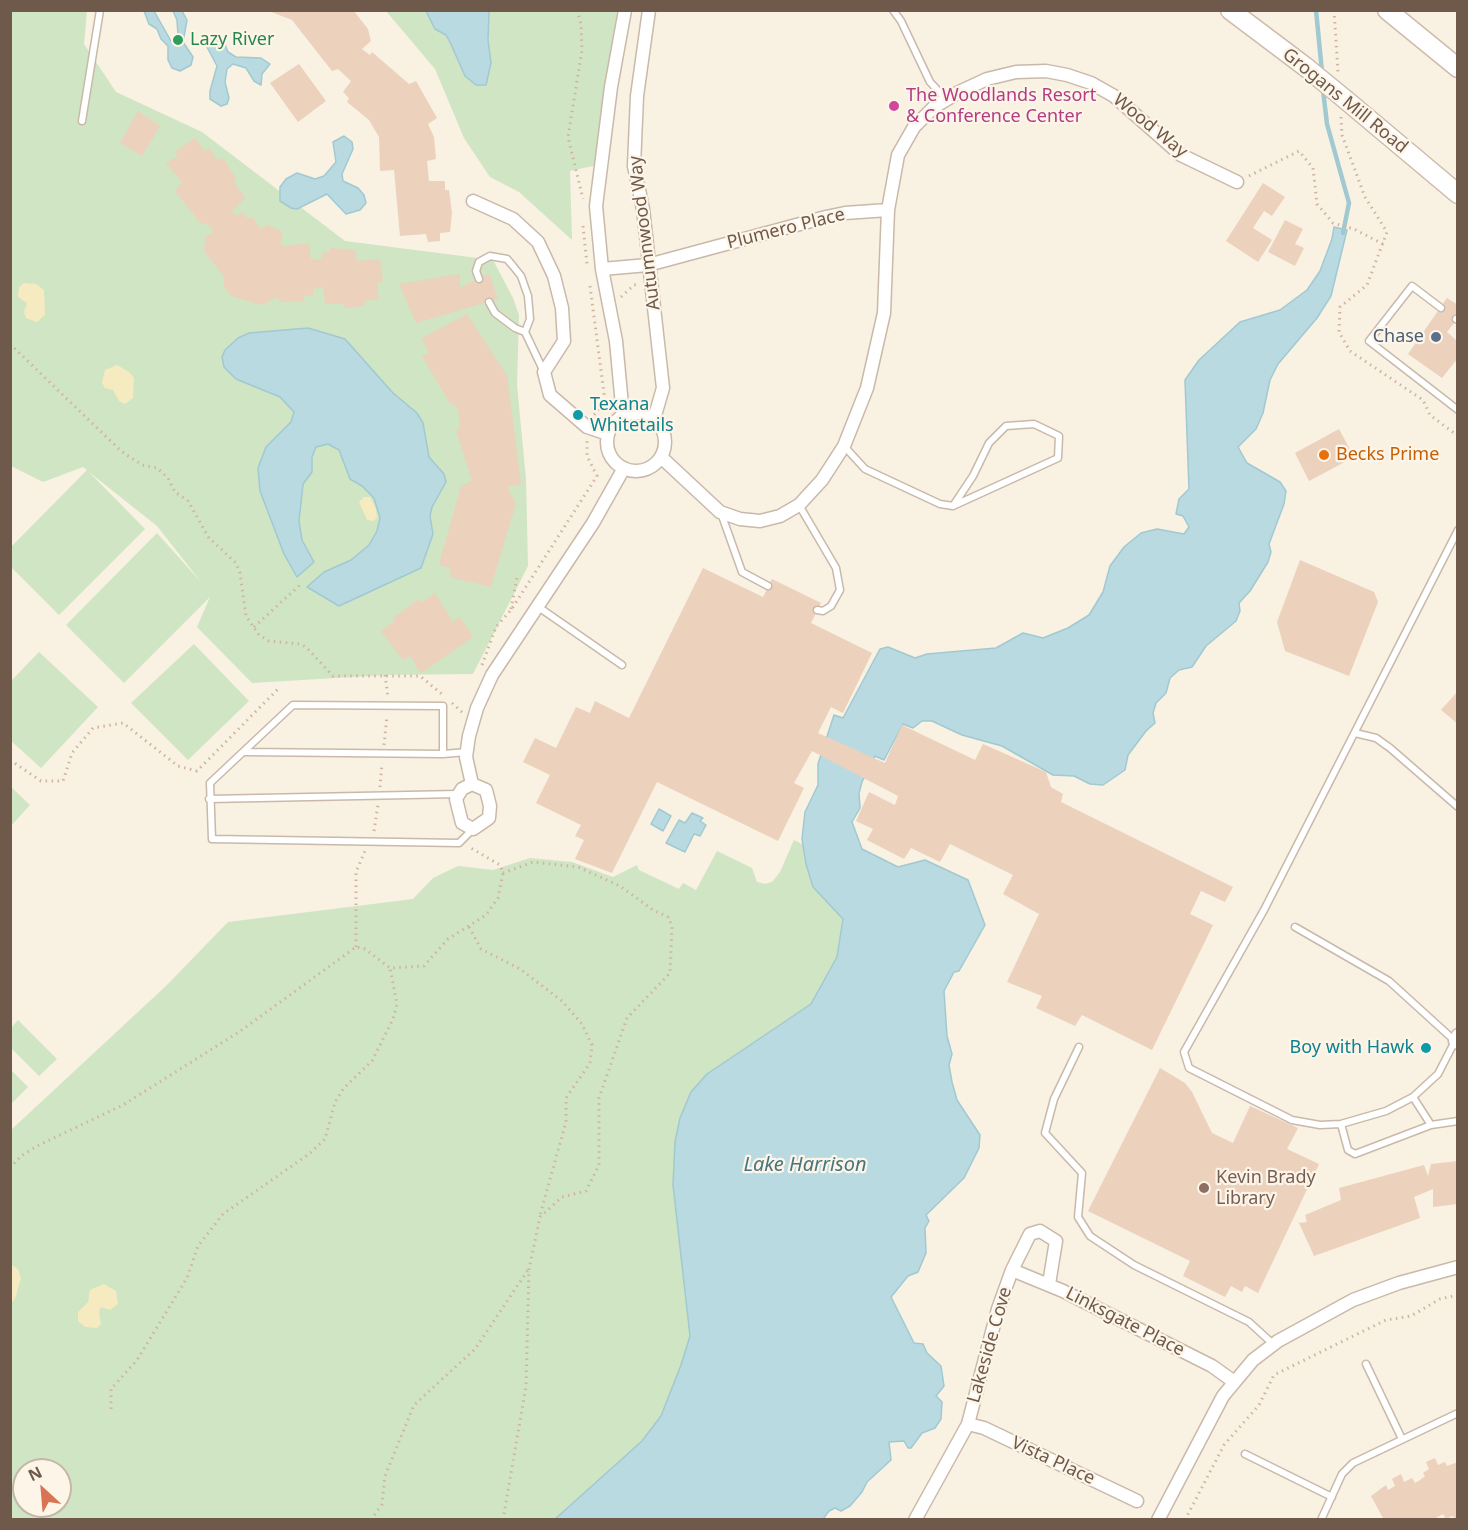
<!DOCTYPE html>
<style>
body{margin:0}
#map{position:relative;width:1468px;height:1530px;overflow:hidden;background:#f9f1e2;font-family:"Noto Sans",sans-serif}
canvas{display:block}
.frame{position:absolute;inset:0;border:12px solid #6e594b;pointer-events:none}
.north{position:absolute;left:12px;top:1458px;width:60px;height:60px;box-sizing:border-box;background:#fdf5e8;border:2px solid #c4b7a9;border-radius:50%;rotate:334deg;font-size:16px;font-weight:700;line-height:24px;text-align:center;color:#6e594b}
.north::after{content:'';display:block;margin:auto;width:21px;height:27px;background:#d87353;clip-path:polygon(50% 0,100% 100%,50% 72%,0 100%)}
</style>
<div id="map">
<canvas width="1468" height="1530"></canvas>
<div class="frame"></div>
<div class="north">N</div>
</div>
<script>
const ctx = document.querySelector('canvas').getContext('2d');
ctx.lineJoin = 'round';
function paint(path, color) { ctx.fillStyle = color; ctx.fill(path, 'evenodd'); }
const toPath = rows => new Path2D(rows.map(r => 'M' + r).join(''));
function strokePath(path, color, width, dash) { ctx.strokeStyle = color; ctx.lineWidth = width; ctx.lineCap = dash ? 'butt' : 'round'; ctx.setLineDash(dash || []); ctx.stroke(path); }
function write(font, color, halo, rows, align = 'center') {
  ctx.font = font + ' "Noto Sans",sans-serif'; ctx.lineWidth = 4.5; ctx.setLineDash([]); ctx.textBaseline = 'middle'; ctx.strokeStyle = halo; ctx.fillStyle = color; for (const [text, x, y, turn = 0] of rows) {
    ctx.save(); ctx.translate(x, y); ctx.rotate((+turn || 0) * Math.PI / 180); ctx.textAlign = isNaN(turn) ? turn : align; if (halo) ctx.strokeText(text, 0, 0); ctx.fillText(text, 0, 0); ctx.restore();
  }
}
const green = toPath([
 [11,11,87,11,84,44,116,92,202,132,345,241,493,260,513,298,519,315,517,385,526,479,528,566,473,674,385,675,252,683,197,627,210,597,124,683,66,625,157,533,201,582,157,526,89,472,145,529,59,615,11,567,11,547,87,470,83,467,43,482,11,466],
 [386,11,617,11,597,165,570,171,572,240,519,192,490,177,464,138,435,69],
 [194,644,249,701,188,760,131,703],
 [39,652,98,707,41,768,10,740,11,681],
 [10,786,30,805,11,826,10,826],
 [794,840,846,866,861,883,753,1519,11,1520,11,1130,167,985,228,922,413,899,433,878,458,866,493,870,530,858,572,862,613,877,637,865,639,870,679,889,683,883,696,890,717,851,752,868,757,882,765,884,772,882,780,872],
 [24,1470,60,1470,60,1506,24,1506],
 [18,1020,57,1059,39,1076,11,1048,11,1028],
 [11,1070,28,1087,11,1104]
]);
const sand = toPath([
 [24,283,36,284,44,290,45,315,37,322,26,318,24,312,27,303,18,297,19,287],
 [117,365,129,372,134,378,133,398,125,404,119,401,113,390,105,388,102,383,105,370],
 [364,497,370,497,376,509,377,518,373,521,367,520,359,502],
 [11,1264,18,1269,21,1278,15,1299,11,1303],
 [104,1284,116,1291,118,1304,110,1310,101,1307,99,1312,101,1324,97,1328,85,1327,78,1321,78,1312,88,1302,90,1290]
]);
const water = toPath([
 [144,11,154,11,171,41,178,35,177,20,173,11,182,11,187,20,183,42,193,57,191,65,180,71,172,68,168,60,168,46,161,39,157,29,149,24,144,11],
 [426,11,489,11,488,40,491,63,486,85,476,85,465,76,450,42,446,35,435,29,426,11],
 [216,34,222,37,228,52,236,57,261,58,270,64,262,74,261,85,254,81,246,68,233,64,227,69,225,82,229,98,227,104,221,106,210,99,210,91,217,66,207,47,208,41,210,35,216,34],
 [344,136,352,142,353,149,342,174,343,181,358,188,364,195,366,203,360,210,346,214,327,194,297,209,291,208,280,201,280,187,286,179,297,173,315,179,324,176,336,162,333,142,344,136],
 [1334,227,1347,230,1331,296,1317,318,1278,364,1270,380,1263,413,1256,429,1238,447,1247,463,1280,482,1286,491,1284,504,1269,544,1271,552,1268,562,1250,591,1239,603,1240,611,1236,621,1206,646,1192,667,1179,670,1170,678,1166,693,1156,703,1153,713,1155,723,1146,731,1128,755,1125,770,1103,785,1090,784,1074,776,1053,775,1002,746,962,735,932,721,922,721,913,728,903,724,884,760,875,756,862,782,859,793,860,808,852,822,862,849,898,867,925,860,968,880,985,925,959,971,954,972,944,991,947,1036,952,1054,949,1065,952,1082,957,1100,980,1135,979,1148,964,1178,926,1215,929,1221,925,1228,926,1253,918,1272,908,1276,891,1297,914,1343,923,1344,927,1353,941,1366,944,1386,936,1396,942,1402,941,1419,935,1428,922,1433,911,1448,908,1448,904,1441,889,1442,891,1460,867,1482,862,1492,850,1506,841,1511,835,1508,829,1511,823,1519,554,1520,642,1441,661,1416,681,1365,690,1336,673,1185,675,1142,680,1118,691,1092,707,1074,811,1004,837,957,843,919,813,887,806,864,802,839,805,812,818,785,818,764,834,715,843,718,880,649,888,647,915,658,927,654,996,648,1023,633,1043,638,1068,628,1089,615,1103,592,1110,566,1124,547,1141,533,1157,529,1184,534,1189,527,1183,516,1176,514,1179,499,1189,489,1185,380,1199,360,1240,322,1280,310,1307,290,1320,271,1332,239,1334,227],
 [308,328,345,339,393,393,417,413,423,423,429,457,444,474,446,482,432,507,430,516,433,534,421,568,339,606,307,587,324,572,351,560,369,545,377,531,380,518,374,498,362,486,350,479,339,450,328,444,316,447,312,457,312,472,303,484,299,521,302,540,314,562,297,577,284,554,260,491,258,468,266,447,291,422,294,412,280,397,236,379,224,367,222,357,225,350,238,338,249,333,308,328],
 [659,809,671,816,663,831,651,824,659,809],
 [692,813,703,818,700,821,706,825,700,836,694,834,685,852,666,843,679,820,685,823,692,813]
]);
const stream = toPath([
 [1316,10,1322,72],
 [1323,90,1327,124,1349,203,1343,233]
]);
const building = toPath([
 [266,10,354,11,368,29,371,41,362,49,370,55,372,52,409,84,416,81,437,118,428,124,434,137,436,159,427,161,429,181,445,181,445,190,449,190,452,213,450,232,440,233,440,241,428,242,426,234,400,236,394,170,380,171,379,137,369,120,347,102,349,98,343,92,351,81,338,69,332,71,292,20],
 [299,64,326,101,298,122,270,83],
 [138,111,160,126,142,156,120,143],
 [195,138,204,151,209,148,218,161,223,158,236,179,234,182,245,198,232,211,237,216,242,212,247,218,253,217,260,229,269,225,283,232,280,244,285,246,309,243,311,260,321,259,322,253,330,252,330,248,355,250,357,261,380,259,383,281,377,283,379,299,365,301,364,306,344,308,344,304,325,304,323,287,313,289,313,295,303,296,305,301,281,302,277,297,262,305,231,296,224,286,224,276,204,251,206,236,214,232,207,223,202,225,175,191,182,182,166,163,178,156,175,152],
 [1263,183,1285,197,1272,216,1264,211,1253,228,1272,240,1258,262,1226,241],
 [1285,220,1303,229,1295,244,1304,248,1295,266,1268,252],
 [489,273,498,299,416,323,399,284,460,274,460,288],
 [1447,298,1458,305,1458,318,1447,332,1458,342,1458,358,1442,378,1408,354],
 [467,314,507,376,521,484,507,487,516,503,491,587,450,577,451,568,439,565,461,486,472,481,456,430,460,428,458,408,449,402,422,356,429,353,422,338],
 [1339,429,1354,457,1309,481,1295,453],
 [1300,560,1374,592,1378,602,1349,676,1285,651,1277,622],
 [703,568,763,597,772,579,821,603,811,623,872,653,843,713,831,707,818,733,885,763,902,725,975,760,983,744,1046,772,1051,787,1063,794,1061,802,1233,887,1225,902,1201,891,1190,914,1213,925,1152,1050,1082,1015,1075,1026,1036,1008,1042,996,1007,982,1039,914,1003,894,1013,875,950,844,940,862,911,848,904,859,867,840,873,829,856,821,869,792,895,805,898,796,812,751,794,783,804,788,778,841,657,782,612,873,575,859,584,840,575,836,581,825,536,803,550,775,523,762,535,738,556,748,576,707,590,713,595,701,629,718],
 [435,593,453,622,460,617,473,637,421,673,410,656,403,660,381,631,395,621,393,618,419,599,421,603],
 [1458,691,1458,724,1441,710],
 [1160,1068,1185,1083,1192,1092,1212,1133,1233,1143,1250,1106,1298,1128,1287,1149,1319,1164,1258,1293,1245,1286,1242,1292,1231,1286,1225,1297,1183,1276,1190,1261,1088,1211],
 [1458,1161,1458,1204,1433,1207,1433,1189,1414,1197,1420,1218,1314,1256,1299,1223,1307,1222,1305,1215,1341,1200,1339,1188,1424,1165,1428,1176,1431,1164],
 [1435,1458,1438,1465,1445,1462,1447,1466,1458,1462,1458,1520,1452,1516,1446,1519,1443,1514,1432,1520,1384,1520,1371,1496,1386,1485,1388,1490,1395,1486,1392,1479,1401,1474,1404,1482,1412,1478,1415,1483,1420,1480,1425,1476,1423,1473,1429,1469,1426,1462]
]);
const path = toPath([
 [577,10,581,24,582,50,568,137,583,199],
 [1334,10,1338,72],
 [1341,117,1342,135,1365,197,1387,232,1367,285,1340,307,1339,332,1350,351,1423,400,1430,415,1458,436],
 [1249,176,1299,151,1313,168,1317,204,1333,223,1354,229,1383,244],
 [583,226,587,264],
 [590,286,605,401,594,415],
 [621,297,634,285,639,284],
 [10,344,121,451,142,465,157,468,168,478,175,492,188,501,209,538,236,563,240,573,246,616,259,635,269,641,300,644,306,647,333,676,420,676,443,695],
 [511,609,517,578],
 [254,627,301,584],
 [482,665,496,627,511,610,597,476,587,456,587,441],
 [385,675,388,697],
 [452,703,463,713],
 [384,745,387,716],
 [10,760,41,781,63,781,72,753,93,728,123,723,178,766,197,771,278,689],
 [380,787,382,763],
 [374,831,378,805],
 [469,927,481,949,520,969,562,1001,582,1024,592,1045,590,1063,566,1098,566,1122,540,1215],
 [356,947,356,872,365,851],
 [10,1168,21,1156,37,1146,123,1105,239,1032,356,947,365,949,390,968,424,966,448,939,486,915,498,898,503,873,500,865,469,847],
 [111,1409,111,1389,137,1360,187,1278,198,1246,223,1214,309,1154,325,1139,335,1102,344,1088,372,1061,393,1019,397,1004,390,968],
 [371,1520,382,1504,385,1476,414,1405,475,1349,528,1270],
 [503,1520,526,1386,529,1269,540,1217,562,1197,586,1191,599,1165,599,1098,627,1018,670,973,672,926,668,917,653,910,620,886,578,867,533,862,503,873],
 [1185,1520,1224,1445,1259,1405,1274,1375,1386,1320,1411,1316,1440,1299,1458,1295]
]);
const service = toPath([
 [893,10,901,21,930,82,946,99],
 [82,121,100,10],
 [479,279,476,271,479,262,490,256,507,259,513,266,521,276,528,296,530,319,525,332],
 [489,302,495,313,515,328,525,332,544,372],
 [1441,308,1412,286,1369,341,1458,410],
 [1456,319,1458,320],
 [844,446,865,469,940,504,953,506,1058,458,1059,436,1034,424,1006,426,989,443,973,476,953,506],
 [799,505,836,568,840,590,831,606,823,611,817,610],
 [721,513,742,572,768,586],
 [537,606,622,665],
 [1355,733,1376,738,1390,748,1458,807],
 [245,752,443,754],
 [467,752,443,754,443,706,293,705,210,783,212,839,459,843,473,829],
 [209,799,458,794],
 [1295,927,1389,981,1455,1041,1438,1074,1413,1097,1386,1111,1341,1124,1320,1125,1292,1120,1189,1068,1184,1052,1264,910,1458,530],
 [1079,1047,1054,1099,1045,1133,1082,1173,1078,1217,1090,1236,1134,1265,1249,1322,1273,1344],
 [1413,1097,1431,1125,1458,1121],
 [1341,1124,1348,1150,1355,1154,1431,1125],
 [1366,1364,1402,1439],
 [1245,1454,1332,1497],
 [1321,1520,1342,1474,1353,1463,1458,1413]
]);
const minor = toPath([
 [649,10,637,96,634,166,643,209,663,388,654,419],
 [473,201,513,219,538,242,554,276,562,308,564,341,544,372,550,395,587,427,608,434],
 [602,269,648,265,826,217,845,213,888,210],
 '607 442a29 29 0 1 1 58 0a29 29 0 1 1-58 0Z',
 [623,416,616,341,602,269,596,206,611,87,625,10],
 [661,457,720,512,740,519,760,521,780,516,799,505,822,480,844,446,867,388,884,313,888,210,898,155,914,127,934,107,959,92,987,79,1016,72,1046,71,1067,75,1091,83,1114,96,1181,155,1237,182],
 [472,784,466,757,469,736,477,708,492,675,593,523,624,468],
 [472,784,486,790,490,806,489,818,473,829,462,823,456,799,462,789,472,784],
 [1458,1035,1455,1041,1458,1043],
 [1012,1270,1063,1291,1212,1366,1233,1381],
 [968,1424,984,1428,1137,1501],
 [915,1520,968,1424,998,1309,1012,1270,1030,1234,1040,1231,1056,1241,1049,1284],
 [1158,1520,1223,1396,1253,1360,1278,1341,1353,1300,1399,1283,1458,1267]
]);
const secondary = toPath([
 [1230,10,1307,68],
 [1387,10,1458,68],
 [1346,100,1458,194]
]);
const secondaryBridge = toPath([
 [1307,68,1346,100]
]);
const markers = [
 [178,40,6,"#2e9e5b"],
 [894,106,6,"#d1479c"],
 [1436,337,6,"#5c6f8a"],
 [578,415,6,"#0f9aa8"],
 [1324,455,6,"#e8710a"],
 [1426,1048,6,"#0f9aa8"],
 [1204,1188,6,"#8d6e63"]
];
const leisureNames = [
 ["Lazy River",190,40]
];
const hotelNames = [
 ["The Woodlands Resort",906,96],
 ["& Conference Center",906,117]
];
const streetNames = [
 ["Grogans Mill Road",1345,101,39],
 ["Wood Way",1150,126,39],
 ["Plumero Place",786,229,-14],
 ["Autumnwood Way",645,233,-97],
 ["Linksgate Place",1125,1322,27],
 ["Lakeside Cove",990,1345,-74],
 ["Vista Place",1053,1461,25]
];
const serviceNames = [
 ["Chase",1424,337]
];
const cultureNames = [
 ["Texana",590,405],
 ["Whitetails",590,426],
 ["Boy with Hawk",1414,1048,"right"]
];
const foodNames = [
 ["Becks Prime",1336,455]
];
const educationNames = [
 ["Kevin Brady",1216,1178],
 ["Library",1216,1199]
];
const waterNames = [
 ["Lake Harrison",805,1165]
];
paint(green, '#d0e5c3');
paint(sand, '#f6ebc0');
paint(water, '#b9dae1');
strokePath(water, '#a1c9d1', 1.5);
strokePath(stream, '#a1c9d1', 4.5);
paint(building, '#ecd1bd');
strokePath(service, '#c9b9aa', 9);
strokePath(minor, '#c9b9aa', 15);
strokePath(secondary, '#cebbab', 21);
strokePath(path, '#d0b4a1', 3, [1.5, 4.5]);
strokePath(service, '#fff', 6);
strokePath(minor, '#fff', 12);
strokePath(secondary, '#fff', 18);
strokePath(secondaryBridge, '#cebbab', 21, []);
strokePath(secondaryBridge, '#fff', 18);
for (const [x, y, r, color] of markers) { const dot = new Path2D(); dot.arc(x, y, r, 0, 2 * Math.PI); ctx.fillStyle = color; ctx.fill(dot); strokePath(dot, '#fdf5e8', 2); }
write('18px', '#27864d', '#fdf5e8', leisureNames, 'left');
write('18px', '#b23c85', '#fdf5e8', hotelNames, 'left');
write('18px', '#6e594b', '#fdf5e8', streetNames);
write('18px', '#4e5e75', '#fdf5e8', serviceNames, 'right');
write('18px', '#0d838f', '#fdf5e8', cultureNames, 'left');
write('18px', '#c56008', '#fdf5e8', foodNames, 'left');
write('18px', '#785e54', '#fdf5e8', educationNames, 'left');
write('italic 20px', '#477580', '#fdf5e8', waterNames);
</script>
